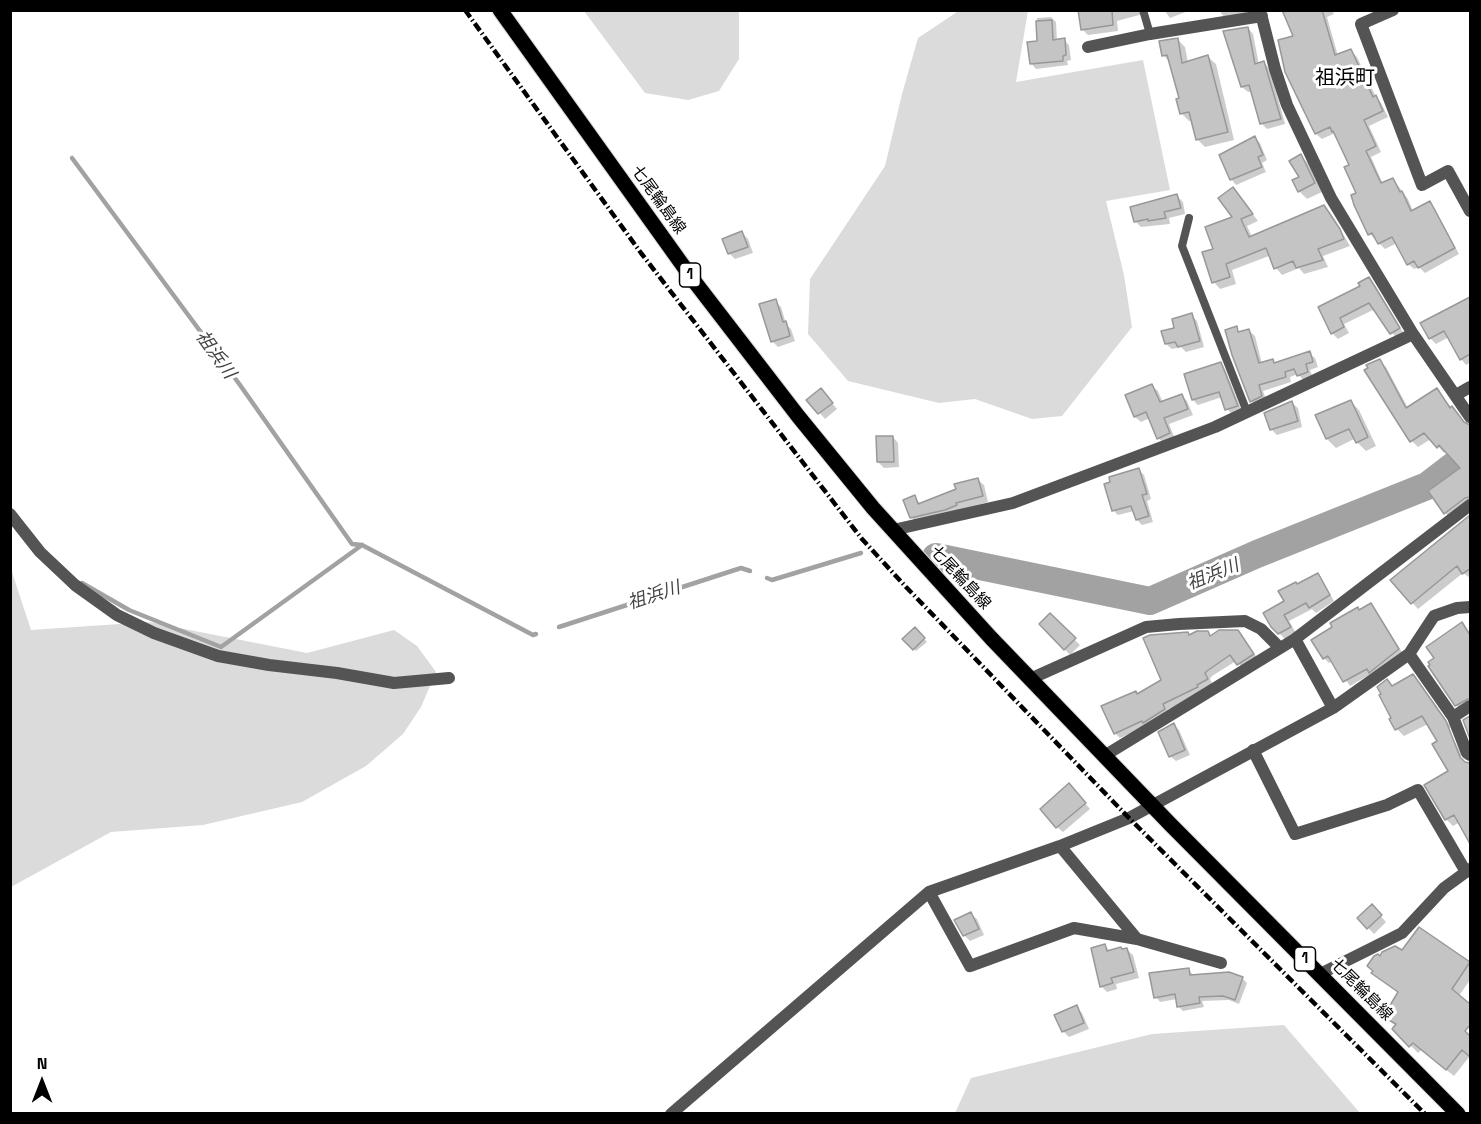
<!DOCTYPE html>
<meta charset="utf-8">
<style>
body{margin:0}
#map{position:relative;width:1481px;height:1124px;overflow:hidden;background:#fff;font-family:"Space Grotesk",sans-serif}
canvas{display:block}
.frame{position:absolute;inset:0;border:12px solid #000;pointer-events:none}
.north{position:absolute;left:12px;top:1052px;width:60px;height:60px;-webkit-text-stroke:4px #fff;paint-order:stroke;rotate:0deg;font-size:16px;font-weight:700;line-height:24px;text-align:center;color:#000}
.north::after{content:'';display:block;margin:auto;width:21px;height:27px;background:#000;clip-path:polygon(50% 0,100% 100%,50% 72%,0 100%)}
</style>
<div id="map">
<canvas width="1481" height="1124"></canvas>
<div class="frame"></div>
<div class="north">N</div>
</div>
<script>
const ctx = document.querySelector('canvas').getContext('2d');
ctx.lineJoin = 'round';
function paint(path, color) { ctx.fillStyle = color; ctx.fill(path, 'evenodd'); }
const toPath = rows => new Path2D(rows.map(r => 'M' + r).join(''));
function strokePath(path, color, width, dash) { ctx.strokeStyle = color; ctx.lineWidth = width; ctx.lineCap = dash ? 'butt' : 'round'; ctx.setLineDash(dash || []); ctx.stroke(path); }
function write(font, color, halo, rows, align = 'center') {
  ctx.font = font + ' "Space Grotesk","Noto Sans JP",sans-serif'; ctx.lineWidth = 6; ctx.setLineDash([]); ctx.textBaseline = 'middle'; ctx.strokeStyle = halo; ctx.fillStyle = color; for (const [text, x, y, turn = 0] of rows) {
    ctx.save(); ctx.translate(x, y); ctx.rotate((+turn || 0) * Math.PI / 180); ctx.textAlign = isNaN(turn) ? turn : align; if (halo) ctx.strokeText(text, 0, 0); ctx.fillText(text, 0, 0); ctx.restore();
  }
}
const green = toPath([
 [960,10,1028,11,1016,82,1143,60,1170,190,1106,201,1124,275,1132,327,1062,416,1032,419,975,399,939,403,848,381,808,334,810,279,885,166,902,94,918,38],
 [584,11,739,11,739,59,719,91,688,100,645,93],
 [10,566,31,630,149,622,307,653,394,630,417,646,436,672,421,707,403,734,366,766,302,802,203,825,111,832,11,887],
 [1284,1025,1360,1113,955,1113,971,1078,1152,1034]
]);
const shadow = toPath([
 [1079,10,1146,10,1143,14,1117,21,1118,31,1088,35,1082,29],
 [1164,10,1191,10,1170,18],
 [1219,10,1252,10,1253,14,1226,20],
 [1283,10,1332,10,1334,14,1327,17,1338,56,1351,51,1357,57,1376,97,1381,103,1388,117,1369,126,1381,152,1371,157,1383,184,1393,179,1408,199,1413,211,1429,203,1435,209,1459,254,1425,273,1419,267,1414,269,1408,264,1397,243,1385,249,1370,234,1351,166,1335,133,1322,139,1316,134,1295,37],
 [1051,17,1056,22,1057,41,1064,40,1069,45,1071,60,1067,61,1068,65,1036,69,1031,63,1038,43,1037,18],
 [1248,28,1253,34,1259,65,1264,63,1270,69,1285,124,1267,129,1261,123,1252,91,1248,92,1242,87],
 [1177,39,1185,47,1188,63,1208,57,1216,64,1234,140,1205,147,1198,140,1193,120,1189,121,1181,113,1181,99,1170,62,1163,55],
 [1255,138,1260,143,1267,160,1262,163,1266,172,1236,185,1231,179],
 [1301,156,1309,164,1322,192,1307,199,1299,191],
 [1177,196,1183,202,1185,214,1169,218,1170,224,1141,227,1135,221],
 [1239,196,1258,221,1247,226,1252,237,1324,207,1331,214,1350,246,1323,256,1328,267,1304,274,1299,268,1282,275,1276,268,1269,256,1232,270,1236,284,1220,289,1214,282,1215,250,1235,218],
 [742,233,748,239,753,253,735,259,729,253],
 [1369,279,1375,285,1404,334,1397,339,1375,309,1344,324,1349,333,1338,339,1332,333,1320,308,1362,287],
 [1470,298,1470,363,1466,365,1461,359,1449,337,1436,344,1430,338,1422,324],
 [775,301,781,307,786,324,791,329,795,341,778,347,772,341],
 [1191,315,1197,321,1204,347,1186,352,1181,347,1172,349,1166,344,1176,329],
 [1236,328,1241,333,1249,331,1255,336,1262,364,1272,361,1275,364,1309,353,1315,358,1318,367,1310,370,1313,378,1304,381,1298,374,1290,377,1291,382,1263,391,1267,402,1257,406,1251,401],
 [1379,361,1386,367,1408,408,1437,390,1466,425,1470,427,1470,506,1451,520,1430,492,1462,468,1446,451,1444,453,1431,439,1418,447,1412,441,1369,376],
 [1220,364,1225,369,1242,411,1232,414,1227,409,1222,397,1198,405,1193,400],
 [1152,386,1158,391,1163,403,1181,395,1187,401,1193,415,1169,424,1175,439,1164,443,1158,438,1150,418,1141,422,1135,417],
 [826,396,837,409,825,419,808,400],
 [1350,401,1359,410,1376,446,1366,451,1354,439,1336,448,1327,439],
 [1292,403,1298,408,1302,427,1277,435,1271,429],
 [893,437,898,443,899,467,884,468,878,462],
 [1139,470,1144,475,1151,499,1147,501,1153,522,1142,525,1137,520,1134,511,1118,515,1113,510],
 [978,480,984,485,988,502,917,523,911,517,914,497,921,504],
 [1470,516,1470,578,1463,573,1418,609,1392,580],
 [1318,575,1323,581,1334,601,1316,613,1312,609,1289,621,1296,633,1285,639,1272,626,1286,601,1298,586],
 [1370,605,1404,655,1350,686,1333,661,1329,663,1324,658,1359,611],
 [1050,615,1080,645,1070,655,1041,624],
 [1462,624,1470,634,1470,695,1466,698,1470,704,1463,712,1456,705,1436,658],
 [915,629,927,642,916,651,905,639],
 [1237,631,1259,660,1244,669,1236,661,1212,676,1210,679,1213,685,1203,693,1167,710,1170,715,1120,738,1115,733,1138,695,1163,681,1190,636,1208,632,1212,637],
 [1413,676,1420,683,1451,727,1448,729,1462,755,1460,757,1439,742,1428,724,1404,736,1397,729,1393,687],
 [1174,725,1179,730,1190,755,1176,761,1170,756],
 [1466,773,1470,777,1470,840,1460,822,1453,826,1446,819],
 [1075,791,1090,809,1063,832,1057,827],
 [1372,906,1386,922,1374,934,1359,918],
 [971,914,977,919,984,935,970,941,964,935],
 [1419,929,1470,964,1470,980,1454,1003,1470,1045,1470,1056,1454,1076,1421,1050,1418,1053,1394,1029,1396,1026,1385,1017,1399,993,1373,973,1380,958,1402,952],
 [1105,946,1110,951,1127,950,1133,955,1139,978,1116,984,1117,989,1107,992,1101,986],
 [1189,970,1193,975,1229,973,1243,979,1247,983,1239,1004,1229,1000,1202,1001,1204,1007,1183,1011,1178,1006,1177,999,1160,1002,1156,997],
 [1076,1007,1082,1013,1089,1029,1069,1037,1063,1031]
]);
const stream = toPath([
 [72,158,240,385,352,544,362,545,533,635,536,634],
 [767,578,772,580,861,553],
 [82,583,129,610,221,647,362,545],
 [559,627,741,568,750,571]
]);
const river = toPath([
 [936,557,1150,601,1257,554,1427,486,1470,453]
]);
const building = toPath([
 [1078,10,1112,10,1113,25,1081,30,1078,10],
 [1282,10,1322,10,1335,55,1351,49,1373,97,1376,95,1383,111,1364,120,1376,146,1366,151,1381,183,1393,178,1400,192,1402,191,1411,211,1430,201,1455,248,1418,268,1414,261,1407,265,1392,237,1378,244,1372,233,1368,235,1354,205,1351,195,1356,193,1344,167,1349,165,1333,131,1332,132,1330,127,1315,134,1285,72,1278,40,1293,36,1282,10],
 [1052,20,1053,40,1065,38,1066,55,1063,56,1063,61,1030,64,1027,42,1037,41,1036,21,1052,20],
 [1248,27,1255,64,1264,61,1281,119,1260,124,1249,85,1241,87,1223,31,1248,27],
 [1178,38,1182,63,1208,55,1228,132,1196,140,1189,112,1180,114,1176,99,1179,98,1167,55,1162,56,1159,41,1178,38],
 [1255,136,1263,155,1258,157,1262,167,1230,180,1219,155,1255,136],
 [1301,154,1315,183,1298,192,1292,180,1299,177,1289,161,1301,154],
 [1233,187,1253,214,1241,219,1249,237,1324,205,1340,229,1344,239,1318,249,1323,260,1296,268,1293,261,1274,269,1266,248,1226,264,1230,277,1212,283,1202,252,1213,249,1205,227,1232,217,1218,198,1233,187],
 [1177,194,1181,208,1164,212,1166,218,1148,221,1148,219,1134,222,1130,207,1177,194],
 [742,231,748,247,728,254,722,239,742,231],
 [1369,277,1400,328,1390,334,1369,303,1340,318,1344,327,1331,334,1318,307,1360,286,1358,283,1369,277],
 [1470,297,1470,354,1460,360,1444,331,1429,339,1420,323,1470,297],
 [776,299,783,322,786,321,790,336,771,342,759,304,776,299],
 [1192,313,1200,341,1178,347,1175,342,1165,344,1161,331,1174,328,1172,319,1192,313],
 [1237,326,1238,332,1249,329,1259,363,1273,359,1274,363,1310,351,1313,362,1306,364,1308,372,1297,376,1294,369,1285,372,1286,377,1259,385,1262,396,1250,402,1232,355,1225,330,1237,326],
 [1380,359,1406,408,1437,388,1450,408,1452,406,1464,422,1470,425,1470,497,1465,498,1444,514,1428,491,1460,468,1439,445,1437,448,1424,433,1410,442,1364,370,1368,368,1366,365,1380,359],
 [1221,362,1238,406,1225,410,1219,392,1192,400,1184,374,1221,362],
 [1152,384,1160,402,1182,394,1188,409,1164,418,1170,433,1157,439,1146,412,1134,417,1125,395,1152,384],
 [821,388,833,403,818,414,806,400,821,388],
 [1351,400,1368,437,1356,443,1349,429,1326,439,1315,415,1351,400],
 [1292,401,1298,421,1270,430,1264,413,1292,401],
 [876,436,893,436,894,462,877,462,876,436],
 [1139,468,1147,494,1142,495,1149,516,1136,520,1131,506,1112,511,1104,484,1110,482,1109,477,1139,468],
 [978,478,983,496,956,503,957,505,945,510,910,518,903,500,915,495,918,504,956,489,954,484,978,478],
 [1470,515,1470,569,1462,574,1457,566,1411,604,1390,580,1470,515],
 [1318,573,1330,595,1309,608,1306,603,1284,615,1291,627,1278,634,1271,627,1263,613,1284,601,1278,591,1296,582,1297,584,1318,573],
 [1371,603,1399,649,1369,673,1367,669,1343,682,1328,656,1323,659,1311,640,1332,627,1330,623,1358,607,1359,610,1371,603],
 [1050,613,1076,638,1064,650,1039,624,1050,613],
 [1462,622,1470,635,1470,698,1455,706,1428,666,1430,665,1428,662,1434,658,1426,647,1462,622],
 [915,627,925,638,913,650,902,639,915,627],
 [1219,630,1238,630,1254,654,1237,665,1230,655,1207,671,1205,673,1208,679,1197,685,1198,687,1163,704,1165,709,1143,723,1142,721,1114,734,1101,706,1136,691,1137,694,1161,680,1143,638,1150,635,1188,632,1189,635,1197,631,1208,631,1210,636,1219,630],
 [1413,674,1446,721,1460,757,1465,762,1470,763,1470,844,1454,815,1445,820,1424,785,1448,771,1432,744,1437,741,1422,716,1395,730,1389,719,1391,718,1379,695,1381,694,1377,687,1387,679,1392,686,1413,674],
 [1470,716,1470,739,1463,720,1470,716],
 [1174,723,1185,750,1169,757,1158,732,1174,723],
 [1069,783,1086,803,1056,828,1040,809,1069,783],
 [1372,904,1382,915,1367,929,1357,918,1372,904],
 [971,912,979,929,963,936,954,920,971,912],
 [1419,927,1470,962,1452,989,1470,1004,1470,1025,1465,1031,1470,1036,1470,1057,1462,1050,1446,1070,1413,1043,1409,1047,1392,1029,1396,1024,1383,1017,1398,992,1371,973,1373,971,1367,966,1374,956,1378,954,1380,956,1382,952,1395,946,1402,950,1419,927],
 [1105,944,1107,951,1121,947,1122,949,1127,948,1134,972,1111,978,1113,983,1100,987,1091,948,1105,944],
 [1189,968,1190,975,1229,972,1243,977,1235,1000,1223,996,1199,997,1200,1003,1177,1007,1175,994,1154,998,1149,973,1189,968],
 [1077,1005,1084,1023,1062,1032,1054,1015,1077,1005]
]);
const lane = toPath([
 [1143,10,1150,34],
 [1189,218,1182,246,1247,412]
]);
const street = toPath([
 [1260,10,1275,69,1287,105,1331,198,1413,334,1470,417],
 [1393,10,1361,24,1422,185,1448,171,1470,211],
 [1088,47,1150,34,1262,16],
 [1456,395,1470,387],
 [10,514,40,552,75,585,117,615,154,633,218,656,269,665,337,673,394,683,449,678],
 [893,530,1013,503,1215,427,1413,334],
 [1295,639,1333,708],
 [1409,654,1453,717,1467,753,1470,755],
 [1030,679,1146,627,1179,624,1245,621,1261,629,1280,648],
 [1453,717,1470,706],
 [1253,750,1295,834,1387,805,1418,790,1466,872],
 [1104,756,1295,639,1470,505],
 [929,892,970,966,1074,928,1137,939,1060,846],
 [1137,939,1221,963],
 [1320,974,1402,933,1444,888,1470,869],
 [671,1114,929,892,1060,846,1129,818,1333,708,1409,654,1434,616,1457,608,1470,607]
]);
const primary = toPath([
 [500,10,694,281,798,416,873,508,991,638,1170,824,1458,1114]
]);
const rail = toPath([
 [465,10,641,253,862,539,906,587,1129,818,1425,1114]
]);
const shields = [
 [690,275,21],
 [1305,959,21]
];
const shieldNames = [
 ["1",690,275],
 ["1",1305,959]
];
const streetNames = [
 ["七尾輪島線",658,200,54],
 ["七尾輪島線",960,578,47],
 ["七尾輪島線",1361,990,45]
];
const waterNames = [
 ["祖浜川",215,355,54],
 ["祖浜川",1213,575,-22],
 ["祖浜川",654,596,-18]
];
const quarterNames = [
 ["祖浜町",1345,79]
];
paint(green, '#dbdbdb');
paint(shadow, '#0003');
strokePath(stream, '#a2a2a2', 4.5);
strokePath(river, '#a2a2a2', 28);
paint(building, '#c4c4c4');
strokePath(building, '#989898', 1.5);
strokePath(primary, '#dbdbdb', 17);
strokePath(lane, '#545454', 8);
strokePath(street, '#545454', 12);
strokePath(primary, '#000', 15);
strokePath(rail, '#000', 4.5, [9, 3, 1.5, 3]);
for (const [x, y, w] of shields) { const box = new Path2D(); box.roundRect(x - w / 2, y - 12, w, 24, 4.5); ctx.fillStyle = '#fff'; ctx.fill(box); strokePath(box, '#000', 1.5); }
write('bold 15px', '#000', null, shieldNames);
write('16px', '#000', '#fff', streetNames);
write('italic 18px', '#434343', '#fff', waterNames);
write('20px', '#000', '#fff', quarterNames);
</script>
